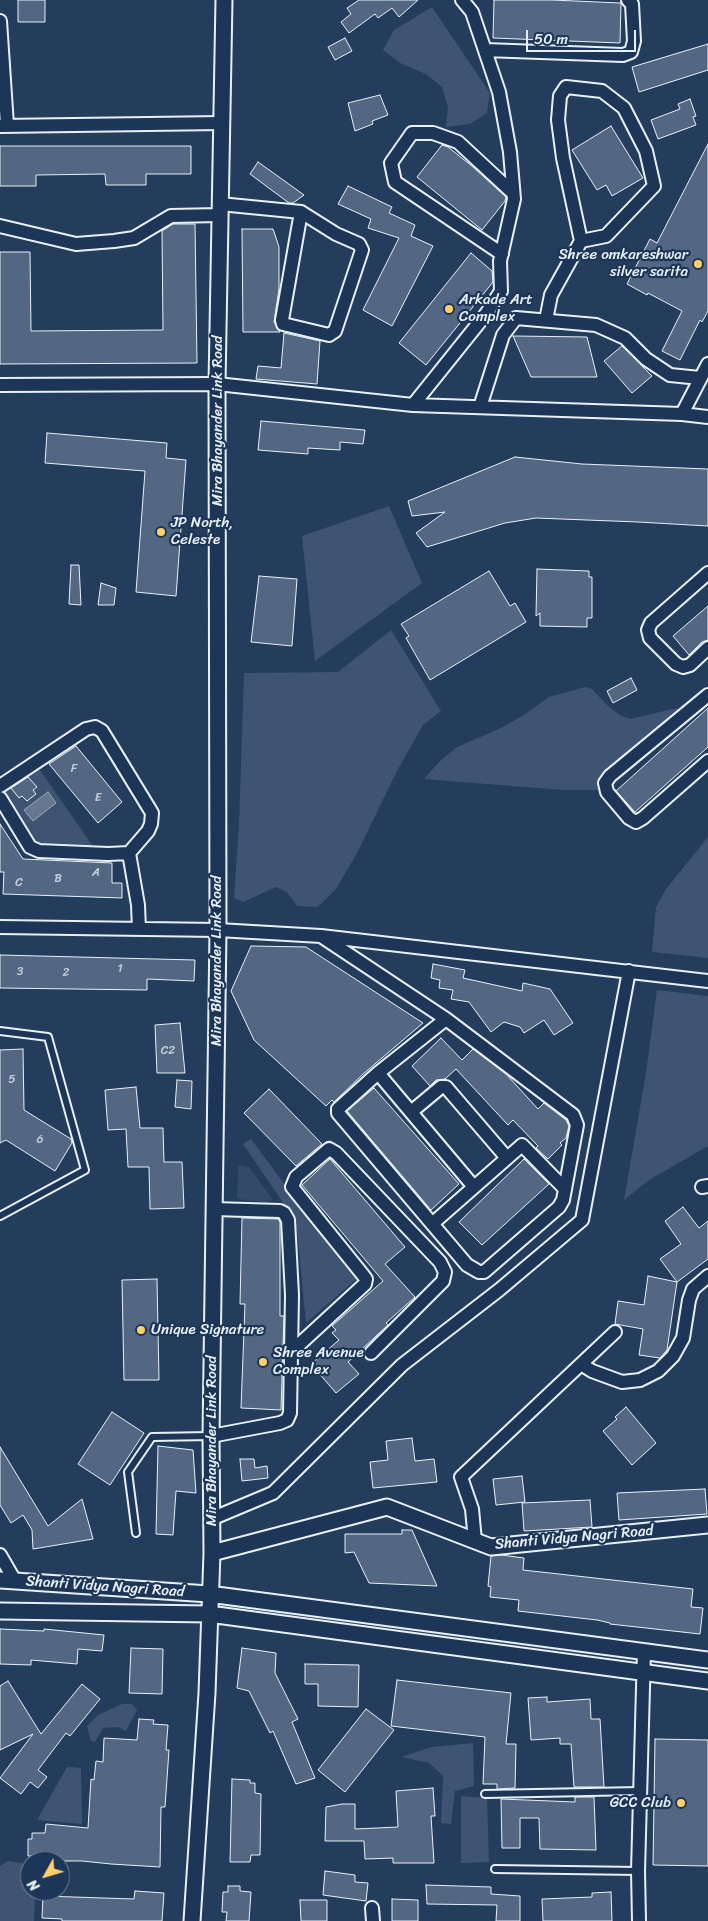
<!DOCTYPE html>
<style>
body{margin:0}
#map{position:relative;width:708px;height:1921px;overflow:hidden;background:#253d5d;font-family:Sriracha,sans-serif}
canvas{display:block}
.north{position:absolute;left:20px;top:1851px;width:50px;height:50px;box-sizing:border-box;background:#1d3557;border:1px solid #6e8097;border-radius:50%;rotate:231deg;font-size:14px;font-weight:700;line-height:20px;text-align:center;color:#e8f1f8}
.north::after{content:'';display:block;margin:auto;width:18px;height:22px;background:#ffd166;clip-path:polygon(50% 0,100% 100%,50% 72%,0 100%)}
.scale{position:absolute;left:526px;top:30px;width:110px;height:22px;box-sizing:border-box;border:2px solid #e8f1f8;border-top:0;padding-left:6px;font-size:15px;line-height:18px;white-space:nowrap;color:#e8f1f8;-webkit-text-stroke:4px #1d3557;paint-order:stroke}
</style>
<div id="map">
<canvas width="708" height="1921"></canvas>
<div class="north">N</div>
<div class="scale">50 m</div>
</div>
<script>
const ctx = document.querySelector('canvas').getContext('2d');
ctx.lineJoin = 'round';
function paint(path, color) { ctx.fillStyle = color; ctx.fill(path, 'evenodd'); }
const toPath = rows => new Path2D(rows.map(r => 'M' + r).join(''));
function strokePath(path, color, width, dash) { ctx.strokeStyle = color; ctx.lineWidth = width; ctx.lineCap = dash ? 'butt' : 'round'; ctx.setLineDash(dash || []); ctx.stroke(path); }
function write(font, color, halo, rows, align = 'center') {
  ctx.font = font + ' Sriracha,sans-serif'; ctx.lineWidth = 4.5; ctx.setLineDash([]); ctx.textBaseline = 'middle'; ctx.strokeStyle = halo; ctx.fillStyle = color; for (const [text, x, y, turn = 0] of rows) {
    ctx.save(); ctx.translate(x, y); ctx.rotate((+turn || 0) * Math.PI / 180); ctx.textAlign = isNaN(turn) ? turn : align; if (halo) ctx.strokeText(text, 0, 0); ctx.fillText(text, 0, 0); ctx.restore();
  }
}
const built = toPath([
 [238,1165,249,1167,273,1200,264,1202,237,1199]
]);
const green = toPath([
 [432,7,490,93,487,113,470,124,446,127,448,107,442,87,426,74,400,63,383,50,394,30],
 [389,506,422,583,315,661,302,536],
 [391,630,441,711,423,725,397,771,357,853,336,889,318,907,297,906,287,892,276,887,243,902,234,898,239,825,244,673,338,672],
 [585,687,592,689,607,705,621,716,630,719,677,708,683,713,600,790,562,790,424,779,439,762,457,747,499,729,524,715,549,697],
 [33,760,92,845,31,843,0,802,0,779],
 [708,837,708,958,652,952,656,907,666,889],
 [657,990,708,996,708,1146,649,1180,624,1200,646,1073],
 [251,1139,308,1216,360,1276,306,1323,297,1230,282,1201,243,1144],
 [122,1704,132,1704,137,1710,126,1731,118,1727,103,1728,95,1742,91,1741,87,1726,98,1715],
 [473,1743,474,1786,455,1791,451,1824,441,1823,443,1776,429,1763,401,1757,432,1747],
 [67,1767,81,1768,82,1824,37,1820],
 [461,1796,487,1798,489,1862,461,1863],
 [8,1861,27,1864,30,1869,30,1891,35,1891,34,1921,0,1921,0,1866]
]);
const water = toPath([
 [48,792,56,803,33,821,24,810,48,792]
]);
const building = toPath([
 [18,0,45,0,45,22,18,22,18,0],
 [359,0,418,0,399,17,392,8,378,18,375,14,349,33,341,22,351,14,347,8,359,0],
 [494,0,552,0,621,3,620,43,493,38,494,0],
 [345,38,352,51,335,60,328,47,345,38],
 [708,44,708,70,639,92,632,67,708,44],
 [380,95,388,115,372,121,373,124,355,131,348,103,380,95],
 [690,99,696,116,693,117,696,125,658,139,651,120,680,109,678,104,690,99],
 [611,126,643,178,612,196,606,185,597,190,572,150,611,126],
 [708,144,708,311,702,322,700,320,680,360,662,351,682,311,648,293,647,295,627,284,650,239,657,243,708,144],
 [442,145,448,147,473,167,506,197,505,201,482,230,417,177,442,145],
 [0,146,191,146,191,174,146,174,146,185,106,185,105,174,36,175,36,186,0,186,0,146],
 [258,162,272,172,304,195,293,203,289,203,250,174,258,162],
 [348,186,392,207,389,213,415,225,411,236,433,246,392,326,363,310,399,238,368,228,371,219,338,204,348,186],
 [173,224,195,224,197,363,0,364,0,252,30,252,31,331,163,330,162,231,173,224],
 [242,229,273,229,279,247,279,289,274,322,280,332,243,332,242,229],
 [471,253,492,271,493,282,426,365,399,343,471,253],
 [284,333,320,341,317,384,256,379,258,366,281,368,284,333],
 [513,336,587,337,597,377,531,377,513,336],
 [622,346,652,376,632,393,604,361,622,346],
 [261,421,365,430,363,444,340,442,340,450,308,448,308,454,258,450,261,421],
 [47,433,167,443,166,458,186,460,176,596,136,592,145,471,45,463,47,433],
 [515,457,582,464,708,469,708,526,638,522,536,518,505,523,427,547,416,533,445,512,412,516,408,501,515,457],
 [71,565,79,565,81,605,69,604,71,565],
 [537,569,589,571,589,577,592,577,592,618,587,618,587,627,540,626,540,613,536,616,537,569],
 [489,571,510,606,515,603,526,622,430,680,406,638,409,636,401,624,489,571],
 [259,576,297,579,292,646,251,642,259,576],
 [101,583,116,588,114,605,98,605,101,583],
 [708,606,708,640,702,642,689,655,673,636,708,606],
 [631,678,637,690,613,703,607,691,631,678],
 [708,708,708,747,635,812,616,791,708,708],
 [76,746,122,802,98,823,49,764,76,746],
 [28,777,37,787,33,790,36,794,27,801,22,796,19,798,11,788,28,777],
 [0,824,23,859,112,863,112,883,122,883,122,898,3,894,4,872,0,872,0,824],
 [251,946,306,947,423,1023,362,1075,334,1102,332,1100,326,1106,254,1040,231,991,251,946],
 [0,955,195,960,194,981,147,979,147,990,0,988,0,955],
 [433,964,465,970,463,978,522,991,523,983,550,989,573,1023,554,1035,544,1020,524,1033,520,1027,504,1022,491,1032,469,1002,451,999,453,990,439,988,440,980,431,978,433,964],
 [180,1023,185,1073,157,1073,155,1025,180,1023],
 [441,1038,462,1060,473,1049,506,1074,538,1109,544,1103,566,1120,569,1126,566,1138,560,1143,562,1145,548,1159,536,1148,538,1146,513,1120,508,1125,456,1069,445,1079,436,1080,430,1086,412,1066,441,1038],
 [23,1049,24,1110,71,1139,72,1143,55,1171,6,1140,0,1143,0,1050,23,1049],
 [177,1080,192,1081,191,1109,175,1107,177,1080],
 [136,1087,140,1128,163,1128,164,1162,182,1162,184,1208,150,1209,149,1167,128,1167,126,1129,108,1130,105,1090,136,1087],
 [374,1088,459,1184,431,1210,347,1111,374,1088],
 [269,1089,322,1144,296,1166,244,1113,269,1089],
 [330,1159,405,1247,385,1264,415,1297,386,1323,388,1325,348,1362,359,1374,336,1393,311,1364,339,1340,332,1333,336,1330,332,1326,383,1281,302,1185,330,1159],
 [524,1159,549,1184,482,1245,459,1222,524,1159],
 [683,1207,699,1228,708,1221,708,1259,677,1282,660,1259,681,1244,665,1221,683,1207],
 [242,1218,278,1219,280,1222,280,1316,284,1316,281,1410,241,1408,245,1304,240,1304,242,1218],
 [648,1276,677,1282,667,1350,660,1358,639,1355,643,1329,615,1324,618,1301,644,1305,648,1276],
 [157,1279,159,1380,124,1380,122,1280,157,1279],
 [626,1407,656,1443,632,1465,603,1431,617,1419,615,1417,626,1407],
 [112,1412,144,1433,110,1485,78,1464,112,1412],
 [412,1438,415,1461,434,1459,437,1482,373,1488,370,1462,388,1460,386,1441,412,1438],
 [158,1446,193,1450,196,1493,176,1491,173,1535,156,1534,158,1446],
 [0,1447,48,1526,82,1499,93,1539,33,1549,32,1530,23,1515,11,1523,0,1505,0,1447],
 [240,1459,254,1459,255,1468,267,1466,268,1478,242,1481,240,1459],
 [522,1476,525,1502,496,1505,493,1479,522,1476],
 [705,1489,707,1514,619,1520,617,1493,705,1489],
 [590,1500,592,1527,524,1531,522,1503,590,1500],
 [402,1530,412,1530,437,1586,369,1583,354,1552,345,1553,345,1534,402,1534,402,1530],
 [501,1555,524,1558,523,1570,693,1589,691,1607,703,1608,700,1634,610,1624,610,1623,597,1620,518,1611,519,1600,490,1597,491,1587,488,1586,491,1556,501,1555],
 [0,1629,44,1631,44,1629,104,1635,102,1651,78,1649,77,1664,31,1660,31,1665,0,1664,0,1629],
 [131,1648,163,1649,162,1694,129,1693,131,1648],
 [242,1648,276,1653,275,1673,298,1719,292,1722,315,1778,296,1784,273,1731,270,1733,249,1691,237,1688,242,1648],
 [305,1664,359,1665,358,1707,318,1706,318,1684,305,1684,305,1664],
 [397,1680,511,1693,506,1744,516,1744,515,1788,497,1789,497,1784,483,1784,485,1737,391,1726,397,1680],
 [8,1681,41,1734,82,1684,100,1699,70,1736,66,1733,38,1770,47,1777,38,1788,30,1782,21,1794,0,1778,33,1734,0,1750,0,1686,8,1681],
 [547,1697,547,1702,590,1699,591,1719,600,1719,604,1787,574,1787,571,1744,560,1744,560,1738,531,1740,528,1698,547,1697],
 [366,1709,394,1730,345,1792,318,1770,366,1709],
 [139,1719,154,1720,153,1724,168,1725,166,1750,169,1750,165,1807,161,1807,160,1867,111,1864,82,1861,46,1861,46,1858,43,1856,28,1856,28,1839,32,1839,32,1833,45,1833,46,1824,88,1828,91,1779,94,1780,96,1761,103,1762,104,1738,137,1740,139,1719],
 [655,1739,708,1740,708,1866,653,1865,655,1739],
 [232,1779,250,1780,250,1783,255,1783,255,1793,261,1794,260,1855,251,1855,250,1862,230,1862,232,1779],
 [433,1788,435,1816,431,1816,434,1863,393,1863,393,1858,365,1859,364,1841,325,1841,326,1807,342,1804,355,1804,355,1829,398,1827,396,1791,433,1788],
 [575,1797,594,1797,596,1850,540,1849,539,1818,520,1818,520,1848,502,1848,501,1799,575,1802,575,1797],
 [325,1871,355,1875,355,1882,368,1883,366,1901,323,1895,325,1871],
 [426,1885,491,1887,491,1894,520,1896,520,1921,496,1921,497,1905,427,1904,426,1885],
 [228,1886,240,1886,240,1891,251,1892,249,1921,226,1921,227,1912,222,1912,223,1892,228,1892,228,1886],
 [135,1891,164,1893,162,1921,62,1921,62,1919,42,1918,43,1896,134,1899,135,1891],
 [611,1892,612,1921,543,1921,542,1899,592,1897,592,1893,611,1892],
 [392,1899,418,1900,418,1921,392,1921,392,1899],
 [300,1900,327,1900,327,1921,301,1921,300,1900]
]);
const service = toPath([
 [0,1031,48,1037,85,1170,0,1216],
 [136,1533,128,1472,152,1437,211,1436],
 [485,1794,640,1791],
 [495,1869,638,1871]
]);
const minor = toPath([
 [0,21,7,125],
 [485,50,623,55,631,52,634,41,632,4,628,0],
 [0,126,222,123],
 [220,204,301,212,336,234,359,244,362,250,335,331,329,335,283,324,282,320,301,212],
 [0,226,76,244,114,241,134,238,171,216,220,215],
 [502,254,395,182,391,163,412,133,433,133,458,142,513,193],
 [546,320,551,295,581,241,563,158,558,120,560,96,566,87,602,91,624,108,646,151,654,186,606,236,581,241],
 [0,385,217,384,413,405,682,414,708,417],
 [413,405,486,314,501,291,500,261,514,199,510,152,499,92,472,12,462,0],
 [480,407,503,335,516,318,596,325,625,338,646,359,670,375,700,378],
 [682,414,708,364],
 [708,573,651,623,648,630,650,638,676,664,683,667,690,665,708,648],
 [708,695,610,776,605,783,607,792,629,818,636,822,643,818,708,761],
 [0,786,86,729,95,727,102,731,152,813,151,824,148,831,129,853,108,854,39,851,30,847,0,798],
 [129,853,138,905,139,929],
 [0,927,218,930,321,936,708,981],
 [321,936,446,1019,573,1115,577,1125,563,1200,559,1207,484,1272,479,1272,467,1265,338,1113,338,1109,378,1073],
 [446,1019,378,1073,474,1187],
 [411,1112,441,1087,446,1087,507,1158],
 [702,1187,708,1186],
 [432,1224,522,1145,565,1189],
 [291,1352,365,1284,366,1279,363,1275,292,1187,296,1177,329,1149,336,1153,440,1262,445,1272,443,1281,371,1353],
 [581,1364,592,1371,622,1382,640,1380,658,1371,673,1356,683,1338,689,1300,693,1289,708,1276],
 [211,1436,280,1423,287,1420,290,1413,292,1295,288,1220,284,1213,280,1211,214,1209],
 [211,1519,273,1493,402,1365,499,1290,582,1220,629,971],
 [475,1541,472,1509,461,1477,615,1332],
 [0,1555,15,1581],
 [372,1908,373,1921],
 [639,1921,638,1871,644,1651]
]);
const tertiary = toPath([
 [212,1553,387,1507,491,1547,708,1525],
 [0,1580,209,1594,708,1660],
 [0,1611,209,1614,708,1681],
 [192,1921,207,1693,212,1553,211,1436,218,930,217,384,224,0]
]);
const markers = [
 [698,264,5,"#ffd166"],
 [449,309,5,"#ffd166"],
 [161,532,5,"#ffd166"],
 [141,1330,5,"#ffd166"],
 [263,1362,5,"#ffd166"],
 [681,1803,5,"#ffd166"]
];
const numberNames = [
 ["F",74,769],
 ["E",98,798],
 ["A",96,873],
 ["B",58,879],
 ["C",19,883],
 ["1",120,969],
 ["3",20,972],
 ["2",66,973],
 ["C2",168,1051],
 ["5",12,1080],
 ["6",40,1140]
];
const poiNames = [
 ["Shree omkareshwar",688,255,"right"],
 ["silver sarita",688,272,"right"],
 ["Arkade Art",459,300],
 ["Complex",459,317],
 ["JP North,",171,523],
 ["Celeste",171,540],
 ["Unique Signature",151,1330],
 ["Shree Avenue",273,1353],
 ["Complex",273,1370],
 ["GCC Club",671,1803,"right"]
];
const streetNames = [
 ["Mira Bhayander Link Road",218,421,-90],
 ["Mira Bhayander Link Road",217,961,-90],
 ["Mira Bhayander Link Road",212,1441,-90],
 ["Shanti Vidya Nagri Road",574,1538,-5],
 ["Shanti Vidya Nagri Road",105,1587,4]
];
paint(built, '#334a68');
paint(green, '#3e5472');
paint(water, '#657890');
strokePath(water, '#99a8ba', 1);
paint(building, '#536782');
strokePath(building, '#e8f1f8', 1);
strokePath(service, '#e8f1f8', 10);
strokePath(minor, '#e8f1f8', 16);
strokePath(tertiary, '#e8f1f8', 19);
strokePath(service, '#1d3557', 6);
strokePath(minor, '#1d3557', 12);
strokePath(tertiary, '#1d3557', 15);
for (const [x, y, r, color] of markers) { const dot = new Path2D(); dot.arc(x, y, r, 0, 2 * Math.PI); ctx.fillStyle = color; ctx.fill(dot); strokePath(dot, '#1d3557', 2); }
write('12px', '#c3ceda', null, numberNames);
write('15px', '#e8f1f8', '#1d3557', poiNames, 'left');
write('15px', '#e8f1f8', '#1d3557', streetNames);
</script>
